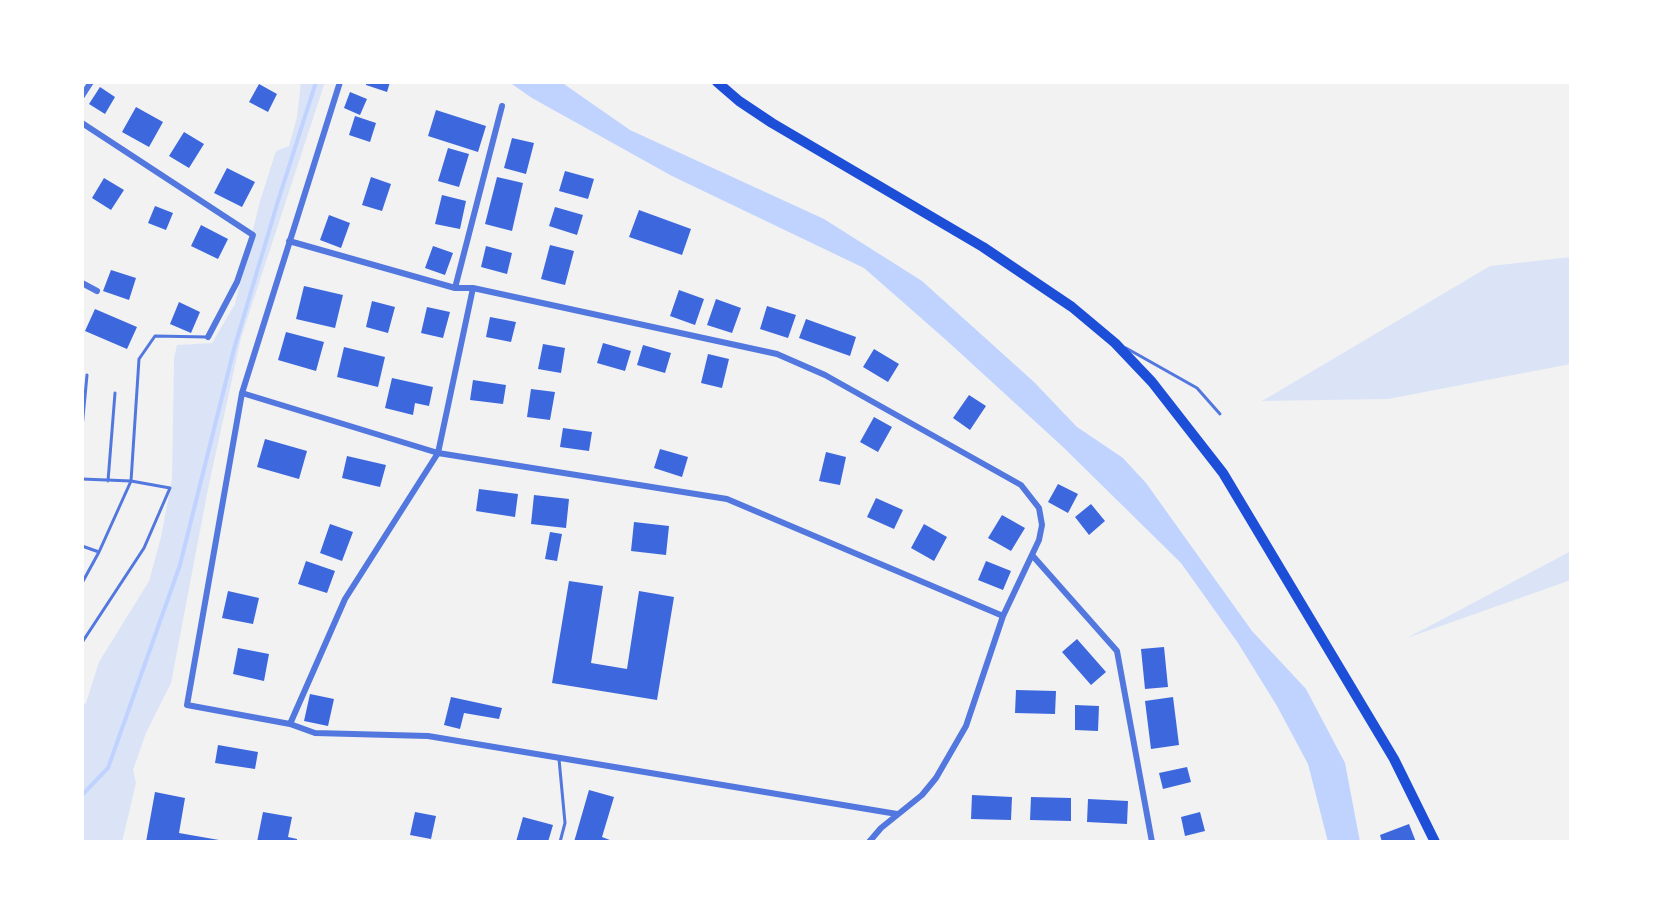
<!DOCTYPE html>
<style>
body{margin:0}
#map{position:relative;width:1653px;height:924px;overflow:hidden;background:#f2f2f2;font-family:Montserrat,sans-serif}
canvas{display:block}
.frame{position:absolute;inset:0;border:84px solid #fff;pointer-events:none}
</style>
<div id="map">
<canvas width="1653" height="924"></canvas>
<div class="frame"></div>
</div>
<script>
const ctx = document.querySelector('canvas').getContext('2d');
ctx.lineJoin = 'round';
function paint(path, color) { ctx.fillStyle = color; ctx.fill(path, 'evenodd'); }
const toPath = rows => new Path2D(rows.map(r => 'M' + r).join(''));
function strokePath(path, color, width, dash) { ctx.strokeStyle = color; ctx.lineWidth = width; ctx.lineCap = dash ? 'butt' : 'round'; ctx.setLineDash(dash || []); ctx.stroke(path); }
const green = toPath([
 [301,82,325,82,241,338,208,489,171,683,146,733,133,770,136,783,122,842,82,842,82,705,86,703,99,662,149,581,161,537,172,479,174,358,177,345,212,343,235,304,260,201,276,151,289,146,297,117],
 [1571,257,1571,364,1388,399,1262,401,1490,266],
 [1571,551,1571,580,1407,638]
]);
const water = toPath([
 [509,82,561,82,630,130,824,219,922,281,1034,382,1077,427,1123,458,1146,483,1252,631,1306,689,1345,763,1360,842,1328,842,1308,764,1277,706,1238,643,1181,563,1063,447,945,339,864,268,672,176,532,98]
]);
const stream = toPath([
 [82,795,108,768,180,565,234,349,278,201,316,82]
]);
const building = toPath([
 [366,82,390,82,387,92,366,85],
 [259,84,277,94,268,112,249,102],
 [100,87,115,97,105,114,89,104],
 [350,92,367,99,360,115,344,108],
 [136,107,163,122,149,147,122,132],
 [436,110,486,126,478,152,428,136],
 [355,116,376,123,370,142,349,135],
 [184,132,204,144,189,168,169,156],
 [512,138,534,143,526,174,504,168],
 [448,148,469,154,459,187,438,181],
 [227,168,255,182,242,207,214,193],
 [565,171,594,179,588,199,559,191],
 [371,177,391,184,382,211,362,205],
 [497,177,523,183,512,231,485,224],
 [104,178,124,190,111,210,92,198],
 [442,195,466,201,460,229,435,224],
 [155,206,173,213,166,230,148,223],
 [555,207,583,215,577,235,549,226],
 [639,210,691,229,682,255,629,237],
 [329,215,350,223,341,248,320,240],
 [201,225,228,239,218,259,191,246],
 [550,245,574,251,565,285,541,279],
 [433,246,453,253,445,275,425,268],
 [486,246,512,253,507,274,481,267],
 [111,270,136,278,129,300,103,291],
 [304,286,343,295,335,328,296,319],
 [679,290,704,299,695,325,670,316],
 [716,299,741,308,732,333,707,325],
 [372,301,395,307,388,333,366,327],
 [179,302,200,312,191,333,170,324],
 [767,306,796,315,788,338,760,329],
 [427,307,450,312,443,338,421,333],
 [95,309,137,327,127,349,85,331],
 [490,317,516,322,511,342,486,337],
 [806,319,856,337,850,356,799,338],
 [286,332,324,342,316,371,278,360],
 [603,343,631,351,625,371,597,363],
 [543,344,565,348,561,373,538,369],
 [643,345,671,353,665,373,637,365],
 [344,347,385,357,378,387,337,377],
 [874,349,899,364,888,382,863,367],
 [708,354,729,359,722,388,701,383],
 [392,378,433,387,429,406,415,403,413,415,385,408],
 [473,380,506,385,503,404,470,400],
 [531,389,555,392,550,420,527,417],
 [969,395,986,406,970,430,953,418],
 [874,417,892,427,878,452,860,442],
 [563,428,592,432,589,451,560,447],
 [265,439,307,451,299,479,257,467],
 [660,449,688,457,682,477,654,468],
 [826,452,846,457,840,485,819,481],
 [347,456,386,465,380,487,342,478],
 [1058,484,1078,494,1068,513,1048,502],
 [479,489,518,494,515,517,476,511],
 [534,495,569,499,566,528,531,524],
 [876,498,903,510,894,529,867,517],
 [1091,504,1105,521,1089,535,1075,517],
 [1002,515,1025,528,1011,551,988,538],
 [634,522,669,526,666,555,631,551],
 [330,524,353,532,342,561,320,553],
 [924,524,947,537,934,561,911,548],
 [550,532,562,534,557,561,545,559],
 [306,561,335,571,327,593,298,584],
 [986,561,1011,571,1003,590,978,580],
 [569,581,603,586,591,663,627,669,639,591,674,597,657,700,552,683],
 [228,591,259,598,253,624,222,618],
 [1077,639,1106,672,1091,685,1062,652],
 [1164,647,1168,687,1145,689,1141,649],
 [238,648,269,654,264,681,233,674],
 [1016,690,1056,691,1055,714,1015,713],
 [310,694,334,699,328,726,304,721],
 [451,697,502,708,499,719,464,713,460,729,444,725],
 [1173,697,1179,745,1151,749,1145,701],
 [1075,705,1099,706,1098,731,1075,730],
 [218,745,258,752,255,769,215,763],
 [1187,767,1191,782,1163,789,1159,773],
 [589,790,614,797,602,837,615,842,574,842],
 [155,792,185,798,179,833,219,840,219,842,146,842],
 [972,795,1012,797,1011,820,971,819],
 [1031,797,1071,798,1071,821,1030,820],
 [1088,799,1128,801,1127,824,1087,822],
 [263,812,292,817,288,837,297,839,297,842,257,842],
 [415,812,436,816,431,839,410,835],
 [1200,812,1205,831,1185,836,1181,817],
 [523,817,553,825,548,842,516,842],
 [1409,824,1416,842,1382,842,1380,835]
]);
const service = toPath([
 [1126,348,1197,388,1220,414],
 [82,428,87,375],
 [82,479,131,481,139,359,155,336,207,337],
 [108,481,115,393],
 [82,546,99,552,131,481,170,488,144,548,83,641],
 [82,583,99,552],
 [559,759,565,823,560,842]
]);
const minor = toPath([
 [340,82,242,393,187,705,290,724,315,733,428,736,897,814],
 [82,96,91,82],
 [82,123,253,235,237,282,208,337],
 [289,241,455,288,473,288,777,354,825,375,1021,485,1039,508,1042,525,1039,540,1003,616,966,726,936,778,922,795,881,828,869,842],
 [82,283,97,291],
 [455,288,502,106],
 [242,393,438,453,727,499,1003,616],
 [1032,555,1117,651,1152,842],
 [290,724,345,599,438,453,473,288]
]);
const primary = toPath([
 [717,82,739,101,772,123,983,247,1072,307,1115,343,1152,382,1223,473,1394,759,1435,842]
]);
paint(green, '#dbe4f7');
paint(water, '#bfd3fe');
strokePath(stream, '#bfd3fe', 4);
paint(building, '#3d67dc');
strokePath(service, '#5277de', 3);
strokePath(minor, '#5277de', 6);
strokePath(primary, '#1d4ed8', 10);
</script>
